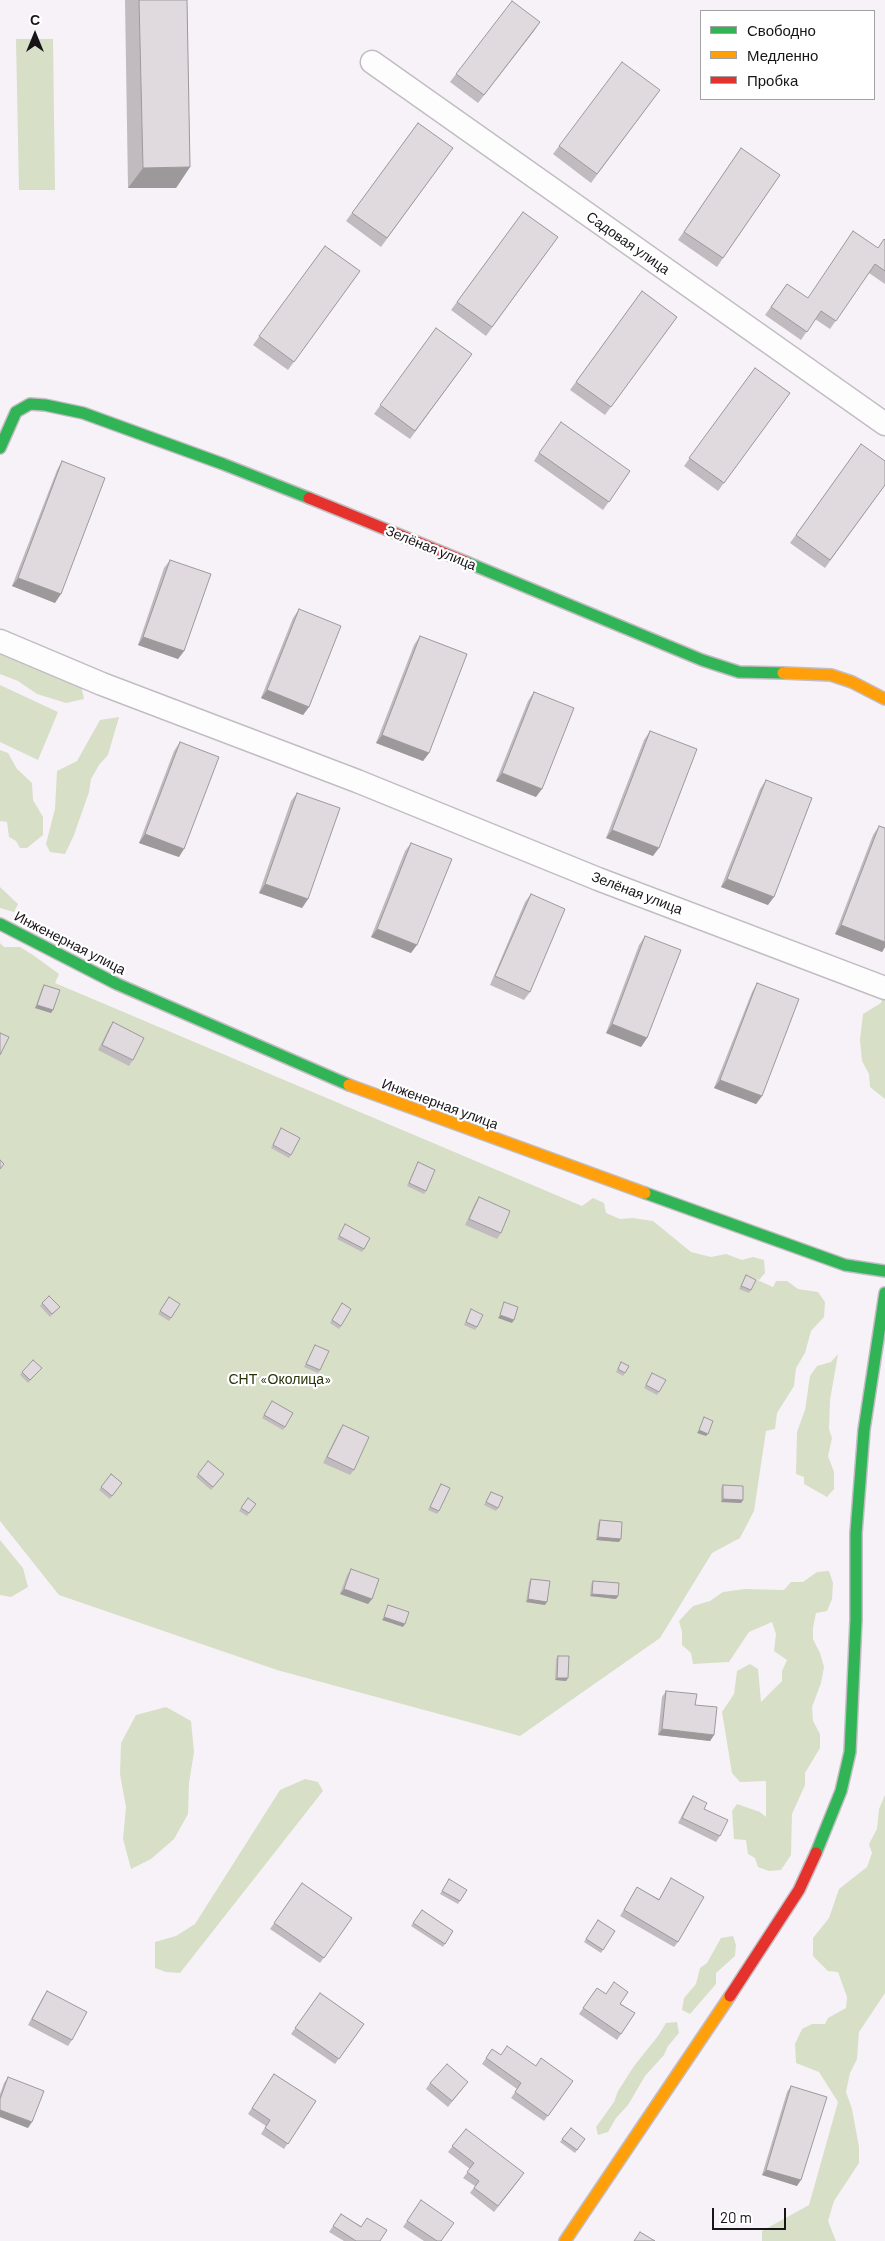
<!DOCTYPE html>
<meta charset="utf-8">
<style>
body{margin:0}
#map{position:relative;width:885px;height:2241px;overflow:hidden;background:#f7f2f8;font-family:Barlow,sans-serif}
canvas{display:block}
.legend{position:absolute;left:700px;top:10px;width:175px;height:90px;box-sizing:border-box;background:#fff;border:1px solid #a3a1a3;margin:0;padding:6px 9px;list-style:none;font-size:15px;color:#181519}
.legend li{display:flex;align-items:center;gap:10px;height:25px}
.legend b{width:25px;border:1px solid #a3a1a3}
.north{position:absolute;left:10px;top:10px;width:50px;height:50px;-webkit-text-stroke:4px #fff;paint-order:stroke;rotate:0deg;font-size:14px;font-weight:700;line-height:20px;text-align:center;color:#181519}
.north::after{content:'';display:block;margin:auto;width:18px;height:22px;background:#181519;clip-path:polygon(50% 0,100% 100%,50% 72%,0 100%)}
.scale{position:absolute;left:712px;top:2208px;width:74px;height:22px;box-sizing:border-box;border:2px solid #181519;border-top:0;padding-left:6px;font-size:15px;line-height:18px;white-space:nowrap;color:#181519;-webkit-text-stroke:4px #fff;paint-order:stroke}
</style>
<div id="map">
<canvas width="885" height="2241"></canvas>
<ul class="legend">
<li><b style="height:6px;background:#30b455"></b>Свободно</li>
<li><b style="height:6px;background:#ff9f0a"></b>Медленно</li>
<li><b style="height:6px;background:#e5322d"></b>Пробка</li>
</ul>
<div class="north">С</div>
<div class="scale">20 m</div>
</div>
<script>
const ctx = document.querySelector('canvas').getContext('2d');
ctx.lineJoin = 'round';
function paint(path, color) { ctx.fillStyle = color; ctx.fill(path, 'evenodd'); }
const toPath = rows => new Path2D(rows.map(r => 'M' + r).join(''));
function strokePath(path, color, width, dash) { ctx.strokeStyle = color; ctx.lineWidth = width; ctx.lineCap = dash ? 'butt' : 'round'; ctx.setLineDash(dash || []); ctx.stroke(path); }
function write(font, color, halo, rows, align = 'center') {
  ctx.font = font + ' Barlow,sans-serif'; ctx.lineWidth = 4.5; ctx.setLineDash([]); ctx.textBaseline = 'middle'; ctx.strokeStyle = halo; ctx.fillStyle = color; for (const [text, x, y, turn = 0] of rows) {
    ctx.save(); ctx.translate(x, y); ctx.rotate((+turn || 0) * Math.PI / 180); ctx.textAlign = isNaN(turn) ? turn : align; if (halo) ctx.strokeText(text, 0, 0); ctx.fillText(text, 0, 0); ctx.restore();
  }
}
const green = toPath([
 [16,39,53,39,55,190,19,190],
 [0,654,13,656,81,685,84,699,66,703,37,694,18,681,0,674],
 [0,685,58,712,38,760,0,742],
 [119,717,108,755,99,765,91,779,89,792,74,835,65,854,50,852,46,844,55,809,57,771,77,761,100,720],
 [0,750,8,753,17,769,32,783,33,800,43,817,43,835,27,848,20,848,16,841,9,837,7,822,0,821],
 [0,887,18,904,14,912,0,908],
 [0,943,4,947,20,947,33,955,59,974,55,983,582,1206,593,1198,604,1203,606,1213,620,1219,633,1218,653,1221,691,1252,711,1257,726,1254,742,1260,753,1257,764,1260,765,1273,759,1280,753,1278,773,1287,776,1281,787,1281,798,1289,818,1292,825,1302,824,1317,811,1331,805,1353,796,1368,794,1386,777,1413,775,1429,766,1431,754,1511,740,1538,712,1553,660,1638,520,1736,277,1670,59,1595,0,1521],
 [885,989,885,1099,870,1087,869,1074,862,1061,860,1040,863,1014,881,1003],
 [838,1354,830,1400,829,1429,832,1438,828,1456,834,1472,834,1489,827,1497,804,1484,804,1477,796,1474,797,1432,805,1410,810,1376,817,1366,831,1362],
 [0,1540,23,1568,28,1587,11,1597,0,1595],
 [829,1571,833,1583,832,1599,827,1611,816,1613,813,1628,813,1639,820,1653,824,1667,821,1683,812,1707,813,1721,820,1734,820,1748,805,1773,805,1785,792,1814,791,1855,781,1870,769,1871,758,1867,755,1858,748,1854,746,1840,734,1839,732,1811,737,1804,760,1812,766,1817,766,1781,740,1782,732,1773,722,1712,734,1694,737,1671,750,1664,758,1669,761,1702,782,1681,782,1671,787,1660,774,1651,776,1634,772,1622,749,1632,729,1662,693,1664,691,1653,682,1645,682,1632,679,1621,693,1606,710,1601,723,1592,745,1589,784,1590,791,1582,803,1582,817,1572],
 [166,1707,191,1721,194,1752,189,1783,188,1814,174,1839,151,1859,131,1869,123,1839,126,1807,120,1774,121,1743,136,1715],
 [305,1779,318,1782,323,1791,180,1973,166,1972,155,1968,155,1942,176,1936,195,1924,280,1790],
 [885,1795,885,1993,859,2032,857,2059,850,2073,846,2092,852,2109,859,2147,859,2163,834,2201,828,2221,836,2241,762,2241,762,2231,809,2205,838,2102,819,2072,796,2063,795,2044,802,2029,812,2024,825,2024,828,2018,846,2008,847,1997,838,1972,828,1971,813,1956,813,1938,829,1918,839,1889,867,1867,872,1853,869,1844,877,1829,879,1809],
 [733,1936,736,1945,735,1956,716,1973,716,1984,690,2014,682,2010,684,1998,696,1984,700,1968,707,1963,721,1938],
 [677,2022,679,2033,668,2046,664,2055,645,2076,628,2105,616,2118,608,2132,598,2135,596,2127,614,2102,618,2091,634,2066,658,2036,666,2023]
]);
const street = toPath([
 [372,62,885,424],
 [0,641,102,684,357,781,598,879,885,988]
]);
const fast = toPath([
 [0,448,16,412,30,404,45,405,83,413,223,464,309,498],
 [466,562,702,660,739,672,783,673],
 [0,924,117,984,349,1085],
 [645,1193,845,1265,885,1271],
 [816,1853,841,1791,850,1752,856,1620,856,1533,864,1430,885,1293]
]);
const slow = toPath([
 [783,673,831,675,852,682,885,699],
 [349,1085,645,1193],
 [565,2241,730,1996]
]);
const jam = toPath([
 [309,498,466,562],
 [730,1996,799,1890,816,1853]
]);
const wall = toPath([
 [125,0,187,0,190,167,176,188,128,188],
 [540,22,478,103,450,82,456,74],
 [660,90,591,183,553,154,559,146],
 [418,123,453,148,381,247,346,221],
 [741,148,780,175,717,267,678,240],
 [523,212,558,237,486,336,451,310],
 [885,240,885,284,869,273,830,329,815,319,801,340,765,315,787,284,808,298,878,248],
 [325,246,360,271,288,370,253,345],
 [642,291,677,317,605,415,570,390],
 [436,328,472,354,410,439,374,414],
 [755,368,790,393,718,491,684,466],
 [861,444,885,485,825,568,790,543],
 [539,453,630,471,603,510,534,461],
 [62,461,55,603,12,586,57,470],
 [170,560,184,651,178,659,138,645,164,568],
 [299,609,309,707,303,715,261,698,293,618],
 [420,636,429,753,423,761,376,743,414,645],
 [534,692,536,797,496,781,528,701],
 [650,731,653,856,606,838,644,740],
 [180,742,179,857,139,843,174,751],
 [766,780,768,905,721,887,760,789],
 [297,793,308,899,302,908,259,893,291,801],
 [879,826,885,828,885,947,882,952,835,934,873,835],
 [411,843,411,953,371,937,405,851],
 [531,894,530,992,524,1000,490,985,525,902],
 [645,936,647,1038,641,1047,606,1033,639,945],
 [757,983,762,1096,756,1104,714,1088,752,992],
 [44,985,53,1010,51,1013,35,1008,42,988],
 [113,1022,133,1060,129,1066,98,1050,109,1028],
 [281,1128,291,1155,289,1158,271,1148],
 [418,1162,426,1191,424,1194,407,1186],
 [479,1197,501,1233,497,1239,465,1225,475,1203],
 [345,1224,364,1249,362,1252,337,1239],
 [746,1275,751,1290,749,1293,739,1289],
 [169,1297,171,1318,169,1321,158,1314],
 [42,1303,58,1309,50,1317,40,1306],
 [340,1306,341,1326,339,1329,330,1323],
 [471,1309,477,1327,475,1330,464,1325],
 [315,1345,320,1370,318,1373,304,1367],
 [621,1362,625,1373,623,1376,616,1372],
 [42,1368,28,1383,20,1375,22,1372],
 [650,1376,659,1392,657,1395,644,1388],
 [272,1401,285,1427,283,1430,262,1418],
 [343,1425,354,1470,350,1475,323,1463,339,1431],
 [111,1474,122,1483,110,1499,99,1490],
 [198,1474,222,1477,211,1490,196,1477],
 [441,1484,439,1511,437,1514,428,1510],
 [723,1485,743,1500,741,1503,721,1502,721,1488],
 [491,1492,498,1508,496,1511,484,1505],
 [248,1498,256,1504,247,1516,239,1511],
 [600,1520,621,1539,619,1542,596,1540,598,1523],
 [351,1569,372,1599,368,1604,340,1594,347,1575],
 [531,1579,545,1605,526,1602,529,1582],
 [593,1581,618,1596,616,1599,590,1596,591,1584],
 [558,1656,568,1678,566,1681,555,1680,556,1659],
 [666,1691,695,1705,714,1735,710,1741,658,1735,662,1697],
 [693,1796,704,1809,720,1836,716,1842,678,1823,689,1802],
 [671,1878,678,1942,674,1947,620,1916,637,1887,659,1899],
 [449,1879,460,1901,458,1904,440,1894],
 [302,1883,352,1918,320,1963,270,1929],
 [422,1910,453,1931,443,1947,411,1926],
 [598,1920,615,1931,601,1953,584,1942],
 [597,1988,635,2013,617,2040,579,2014],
 [47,1991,72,2040,68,2046,28,2025,43,1997],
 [320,1993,364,2024,335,2064,291,2034],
 [492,2049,501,2055,536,2066,573,2081,544,2121,511,2098,517,2089,482,2064],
 [274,2074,316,2101,284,2149,261,2134,266,2126,248,2114],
 [8,2077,28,2128,0,2117,0,2094,4,2083],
 [430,2083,464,2087,448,2107,426,2089],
 [791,2086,797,2186,762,2175,787,2092],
 [571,2128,585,2139,575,2153,560,2142],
 [466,2129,520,2179,494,2212,470,2193,475,2186,463,2178,470,2169,448,2152],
 [421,2200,441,2241,424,2241,403,2227],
 [341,2214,361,2226,380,2241,344,2241,329,2232]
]);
const shadedWall = toPath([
 [540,22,534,31,478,103,484,95],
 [190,167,176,188,128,188,143,168],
 [18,578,61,594,55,603,12,586],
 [143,637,184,651,178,659,138,645],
 [267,690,309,707,303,715,261,698],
 [382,735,429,753,423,761,376,743],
 [502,773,542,789,536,797,496,781],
 [612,830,659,848,653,856,606,838],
 [145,834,184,849,179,857,139,843],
 [727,879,774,897,768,905,721,887],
 [265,884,308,899,302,908,259,893],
 [841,925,885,942,885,947,882,952,835,934],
 [377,929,417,945,411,953,371,937],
 [37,1005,53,1010,51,1013,35,1008],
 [612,1024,647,1038,641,1047,606,1033],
 [720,1080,762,1096,756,1104,714,1088],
 [500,1315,514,1320,512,1323,498,1318],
 [699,1430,708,1434,706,1436,697,1433],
 [723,1499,743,1500,741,1503,721,1502],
 [598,1537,621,1539,619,1542,596,1540],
 [344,1589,372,1599,368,1604,340,1594],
 [592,1594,618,1596,616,1599,590,1596],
 [528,1599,547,1602,545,1605,526,1602],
 [384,1617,405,1624,403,1627,382,1620],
 [557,1678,568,1678,566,1681,555,1680],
 [662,1729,714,1735,710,1741,658,1735],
 [0,2110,32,2122,28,2128,0,2117],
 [766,2170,801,2180,797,2186,762,2175]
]);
const building = toPath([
 [139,0,187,0,190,167,143,168,139,0],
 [512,1,540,22,484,95,456,74,512,1],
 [622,62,660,90,597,174,559,146,622,62],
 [418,123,453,148,387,238,352,213,418,123],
 [741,148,780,175,723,258,684,232,741,148],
 [523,212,558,237,492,327,457,302,523,212],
 [853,231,878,248,884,239,885,240,885,271,875,264,836,321,821,311,807,332,771,307,787,284,808,298,853,231],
 [325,246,360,271,294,362,259,336,325,246],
 [642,291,677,317,611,407,576,382,642,291],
 [436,328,472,354,415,431,380,405,436,328],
 [755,368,790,393,724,483,689,458,755,368],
 [561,422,630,471,609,502,539,453,561,422],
 [861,444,885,461,885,485,830,560,796,535,861,444],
 [62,461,105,478,61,594,18,578,62,461],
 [170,560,211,574,184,651,143,637,170,560],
 [299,609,341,626,309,707,267,690,299,609],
 [420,636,467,654,429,753,382,735,420,636],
 [534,692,574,708,542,789,502,773,534,692],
 [650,731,697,749,659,848,612,830,650,731],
 [180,742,219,757,184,849,145,834,180,742],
 [766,780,812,798,774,897,727,879,766,780],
 [297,793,340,808,308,899,265,884,297,793],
 [879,826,885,828,885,942,841,925,879,826],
 [411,843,452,859,417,945,377,929,411,843],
 [531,894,565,909,530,992,495,976,531,894],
 [645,936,681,950,647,1038,612,1024,645,936],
 [757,983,799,999,762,1096,720,1080,757,983],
 [44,985,60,990,53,1010,37,1005,44,985],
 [113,1022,144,1038,133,1060,102,1045,113,1022],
 [0,1033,9,1037,0,1055,0,1033],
 [281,1128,300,1138,291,1155,273,1145,281,1128],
 [0,1160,4,1164,0,1169,0,1160],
 [418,1162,435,1170,426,1191,409,1183,418,1162],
 [479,1197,510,1211,501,1233,469,1219,479,1197],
 [345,1224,370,1238,364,1249,339,1236,345,1224],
 [746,1275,756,1280,751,1290,741,1286,746,1275],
 [49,1296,60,1307,52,1314,42,1303,49,1296],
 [169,1297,180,1304,171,1318,160,1311,169,1297],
 [504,1302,518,1307,514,1320,500,1315,504,1302],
 [342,1303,351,1309,341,1326,332,1320,342,1303],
 [471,1309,483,1315,477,1327,466,1322,471,1309],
 [315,1345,329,1351,320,1370,306,1364,315,1345],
 [33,1360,42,1368,30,1380,22,1372,33,1360],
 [621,1362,629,1366,625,1373,618,1369,621,1362],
 [652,1373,666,1380,659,1392,646,1385,652,1373],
 [272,1401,293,1413,285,1427,264,1415,272,1401],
 [704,1417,713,1421,708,1434,699,1430,704,1417],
 [343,1425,369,1437,354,1470,327,1457,343,1425],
 [208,1461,224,1474,213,1487,198,1474,208,1461],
 [111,1474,122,1483,112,1496,101,1487,111,1474],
 [441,1484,450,1488,439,1511,430,1507,441,1484],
 [723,1485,743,1486,743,1500,723,1499,723,1485],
 [491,1492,503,1497,498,1508,486,1502,491,1492],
 [248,1498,256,1504,249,1513,241,1508,248,1498],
 [600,1520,622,1522,621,1539,598,1537,600,1520],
 [351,1569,379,1579,372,1599,344,1589,351,1569],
 [531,1579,550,1581,547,1602,528,1599,531,1579],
 [593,1581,619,1583,618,1596,592,1594,593,1581],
 [388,1605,409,1612,405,1624,384,1617,388,1605],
 [558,1656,569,1656,568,1678,557,1678,558,1656],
 [666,1691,697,1694,695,1705,717,1707,714,1735,662,1729,666,1691],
 [693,1796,707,1803,704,1809,728,1820,720,1836,682,1818,693,1796],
 [671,1878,704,1897,678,1942,624,1910,637,1887,659,1900,671,1878],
 [449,1879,467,1890,460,1901,442,1891,449,1879],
 [302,1883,352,1918,324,1958,274,1923,302,1883],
 [422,1910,453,1931,445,1944,413,1923,422,1910],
 [598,1920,615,1931,603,1950,586,1939,598,1920],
 [614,1982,628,1992,620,2004,635,2013,621,2034,583,2008,597,1988,606,1994,614,1982],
 [47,1991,87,2012,72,2040,32,2019,47,1991],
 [320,1993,364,2024,339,2059,295,2028,320,1993],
 [507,2046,536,2066,541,2058,573,2081,548,2116,515,2092,521,2083,486,2058,492,2049,501,2055,507,2046],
 [447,2064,468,2082,452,2101,430,2083,447,2064],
 [274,2074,316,2101,288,2144,265,2128,270,2120,252,2108,274,2074],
 [8,2077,44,2091,32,2122,0,2110,0,2099,8,2077],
 [791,2086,827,2097,801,2180,766,2170,791,2086],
 [571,2128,585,2139,577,2150,562,2139,571,2128],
 [466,2129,524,2173,498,2206,474,2188,479,2181,467,2172,474,2163,452,2146,466,2129],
 [421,2200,454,2223,441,2241,437,2241,407,2221,421,2200],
 [341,2214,361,2227,367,2218,387,2230,380,2241,356,2241,333,2226,341,2214],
 [640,2232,655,2241,634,2241,640,2232]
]);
const streetNames = [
 ["Садовая улица",628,243,35],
 ["Зелёная улица",431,548,22],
 ["Зелёная улица",637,893,21],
 ["Инженерная улица",70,943,27],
 ["Инженерная улица",440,1104,20]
];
const parkNames = [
 ["СНТ «Околица»",280,1379]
];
paint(green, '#d7dfc7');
strokePath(street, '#c1bdc2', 25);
strokePath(fast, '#c1bdc2', 14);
strokePath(slow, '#c1bdc2', 14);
strokePath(jam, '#c1bdc2', 14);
strokePath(street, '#fefdfe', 22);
strokePath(fast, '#30b455', 11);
strokePath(slow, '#ff9f0a', 11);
strokePath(jam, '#e5322d', 11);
paint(wall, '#c1bbbf');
paint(shadedWall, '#9d999b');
paint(building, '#e0dade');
strokePath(building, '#9d999b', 1);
write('14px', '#181519', '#fff', streetNames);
write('14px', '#263307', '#fff', parkNames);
</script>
